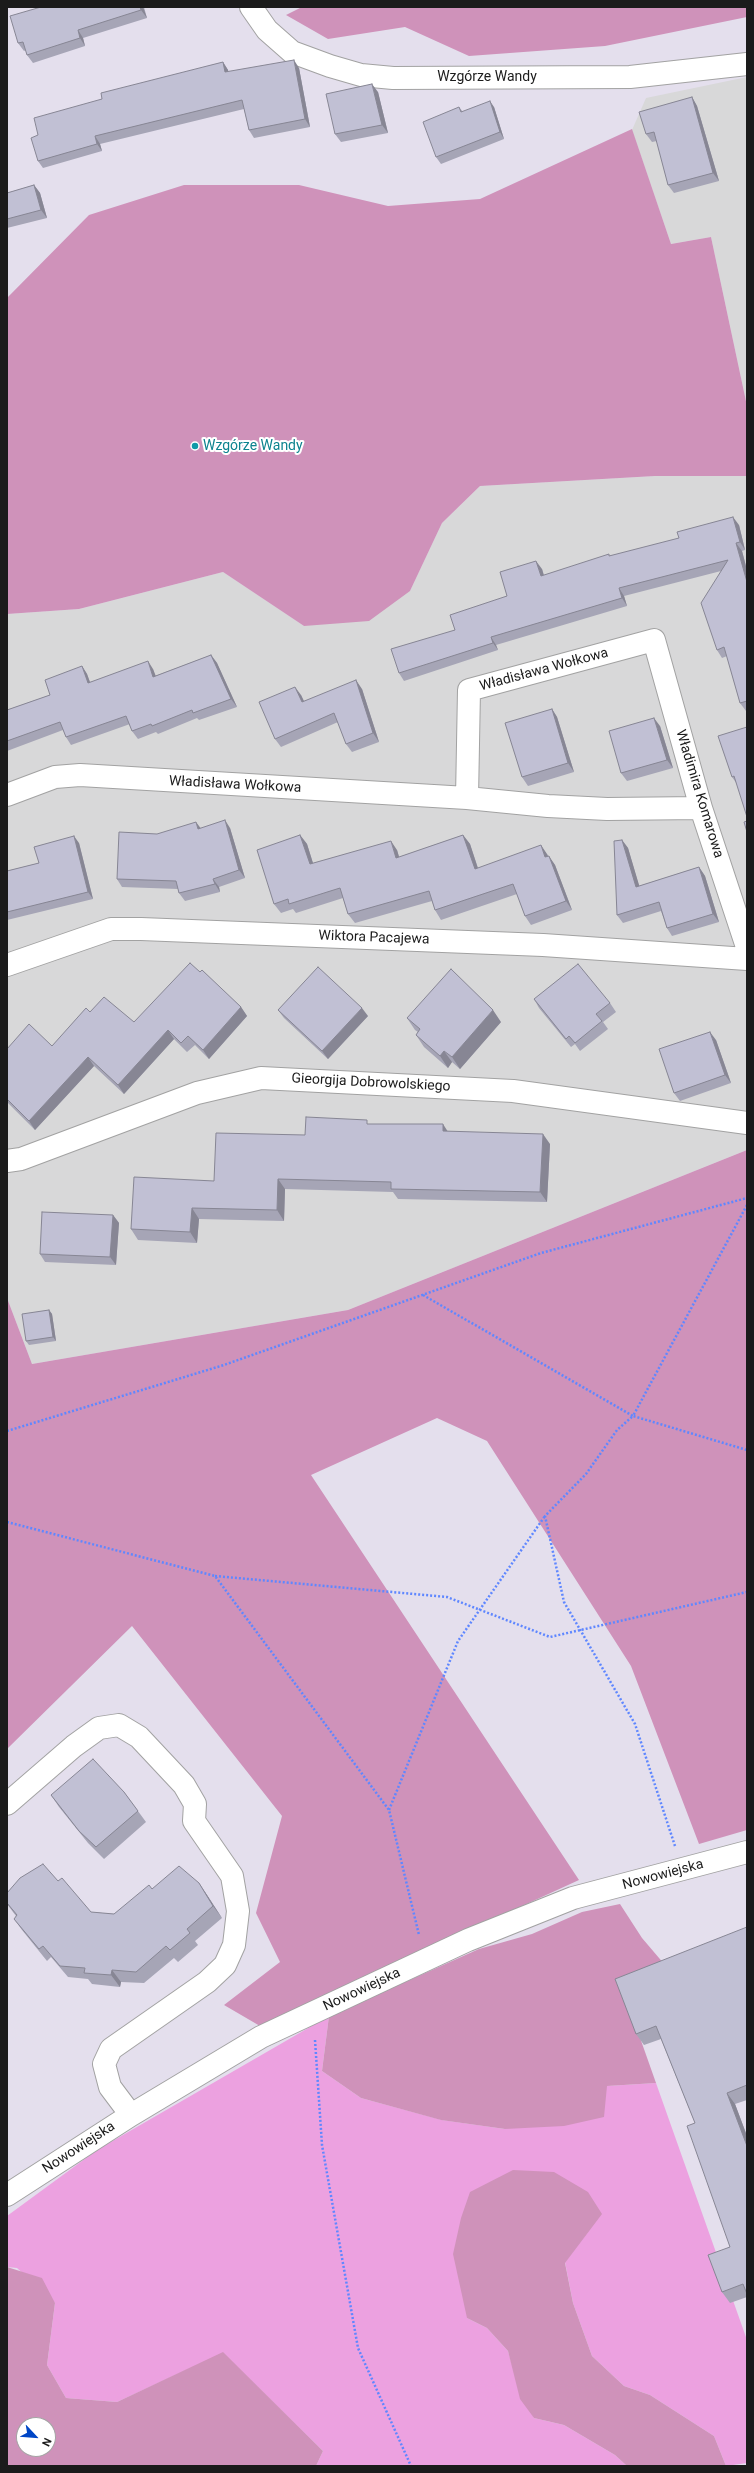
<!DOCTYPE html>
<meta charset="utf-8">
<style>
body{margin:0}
#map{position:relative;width:754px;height:2473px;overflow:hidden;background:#e4dfed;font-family:Roboto,sans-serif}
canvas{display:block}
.frame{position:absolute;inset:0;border:8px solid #1b1b1b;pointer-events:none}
.north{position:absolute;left:16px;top:2417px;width:40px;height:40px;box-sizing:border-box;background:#fff;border:1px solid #a4a4a4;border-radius:50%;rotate:116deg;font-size:11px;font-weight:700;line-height:16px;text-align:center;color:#1b1b1b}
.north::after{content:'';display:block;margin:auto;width:14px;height:18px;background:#0046c6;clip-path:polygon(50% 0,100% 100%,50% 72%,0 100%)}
</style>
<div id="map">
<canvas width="754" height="2473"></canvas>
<div class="frame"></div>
<div class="north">N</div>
</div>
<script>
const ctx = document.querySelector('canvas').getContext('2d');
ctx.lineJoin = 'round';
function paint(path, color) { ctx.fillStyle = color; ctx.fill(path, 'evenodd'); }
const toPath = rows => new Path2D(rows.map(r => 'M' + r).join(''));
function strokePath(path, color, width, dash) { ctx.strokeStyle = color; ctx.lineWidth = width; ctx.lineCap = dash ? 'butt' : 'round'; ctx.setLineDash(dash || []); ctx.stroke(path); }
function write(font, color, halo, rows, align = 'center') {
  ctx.font = font + ' Roboto,sans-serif'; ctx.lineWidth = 4; ctx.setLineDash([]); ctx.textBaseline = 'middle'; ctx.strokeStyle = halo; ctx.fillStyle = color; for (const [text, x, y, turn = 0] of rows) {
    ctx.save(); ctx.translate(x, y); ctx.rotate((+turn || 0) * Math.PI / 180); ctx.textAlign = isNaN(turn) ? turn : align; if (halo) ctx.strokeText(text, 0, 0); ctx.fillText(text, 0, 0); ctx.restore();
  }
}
const residential = toPath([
 [747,77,747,406,711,237,671,244,632,130,646,98],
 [655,476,747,476,747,1150,348,1310,32,1364,7,1298,7,614,79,609,223,572,304,626,410,591,442,523,480,486]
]);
const grass = toPath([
 [329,2016,322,2071,361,2098,442,2120,505,2129,607,2086,656,2083,747,2340,747,2463,726,2466,714,2436,650,2395,624,2386,592,2356,573,2303,565,2262,601,2213,467,2318,487,2328,508,2351,514,2371,534,2418,564,2425,615,2455,627,2466,316,2466,323,2451,223,2353,117,2402,66,2398,47,2365,55,2303,17,2268,7,2267,7,2216,97,2150]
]);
const forest = toPath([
 [302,7,747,7,747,17,605,46,469,56,405,27,328,39,286,15],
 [632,129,671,244,711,237,747,406,747,476,655,476,480,486,442,523,410,591,369,621,304,626,223,572,79,609,7,614,7,298,89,215,184,185,299,185,388,206,480,199],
 [747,1150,747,1830,699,1844,631,1666,487,1441,437,1418,311,1475,579,1880,260,2026,224,2005,280,1962,256,1913,282,1816,132,1626,7,1749,7,1298,32,1364,348,1310],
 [620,1904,642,1938,665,1965,621,1984,656,2083,607,2086,604,2117,564,2126,505,2129,441,2120,361,2098,322,2071,329,2016,479,1949,532,1934,582,1912],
 [513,2170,554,2172,588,2192,602,2214,565,2263,573,2303,592,2356,624,2386,650,2395,714,2436,726,2466,627,2466,615,2455,564,2425,534,2418,520,2399,508,2351,487,2328,467,2318,453,2254,461,2218,470,2192],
 [7,2267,42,2278,55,2303,47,2365,66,2398,117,2402,223,2352,323,2451,316,2466,7,2466],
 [24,2425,48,2425,48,2449,24,2449]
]);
const path = toPath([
 [423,1295,633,1416,747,1205],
 [7,1431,224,1365,541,1253,747,1198],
 [7,1522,215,1576,389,1810,419,1935],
 [215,1576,447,1597,550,1637,747,1592],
 [389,1810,458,1641,545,1516],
 [675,1846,635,1724,564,1602,545,1516,586,1474,617,1430,633,1416,747,1450],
 [315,2040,322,2145,358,2348,411,2466]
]);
const minor = toPath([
 [251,7,267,30,292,52,330,66,361,75,393,78,630,77,747,64],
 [7,795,55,777,80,775,467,798,548,806,607,809,701,808],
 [467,798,469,690,654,640,701,808,747,947],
 [7,965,111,929,141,929,543,945,747,959],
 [7,1161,21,1159,197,1093,261,1078,513,1091,747,1123],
 [7,1804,74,1746,99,1728,119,1725,139,1737,184,1785,195,1804,194,1821,232,1876,238,1911,234,1945,225,1965,207,1982,111,2049,104,2064,110,2087,131,2115],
 [7,2195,131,2115,261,2037,468,1940,573,1898,747,1852]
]);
const wall = toPath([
 [41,7,145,7,144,7,147,18,83,38,85,46,33,63,27,55,26,50,24,51,18,43],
 [223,62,228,70,228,72,299,68,310,127,254,138,249,130,244,109,100,144,102,151,43,168,38,161,102,99],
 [378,92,388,133,341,142,335,134],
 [692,97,697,106,719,181,674,193,668,185,657,141,652,142,646,134],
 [459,107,463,112,494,107,504,139,441,164,436,157],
 [34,185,40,193,47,218,7,228,7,193],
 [739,525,745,550,742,551,747,570,747,710,746,711,740,703,727,656,722,658,717,650,721,571,624,596,627,606,496,645,498,650,404,681,399,673,455,630,507,596,542,569,544,575,610,556],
 [211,655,217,663,237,707,199,720,197,718,158,734,156,732,138,739,132,731,130,724,71,745,66,737,63,730,7,751,7,709,7,710,50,695,82,666,87,674,90,682,153,669,155,676],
 [362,689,379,742,352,752,346,744,338,722,281,747,275,739,301,695,304,701],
 [552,709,557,717,574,772,528,786,522,777],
 [660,726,673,768,627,781,621,773],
 [747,727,737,784,732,777],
 [201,828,230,828,245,878,219,887,220,892,185,901,179,893,178,889,122,887,117,879,157,834],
 [300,835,307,844,313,863,397,850,399,857,463,835,470,844,478,868,547,854,548,856,555,865,572,910,531,925,525,916,517,894,441,920,435,910,432,901,355,923,348,914,343,898,296,913,293,909,281,913,274,904],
 [622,840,628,848,639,886,699,867,705,876,719,922,672,936,667,928,661,911,623,923,617,915],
 [79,843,93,899,7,920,7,871,39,863],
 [200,972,241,1007,247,1016,209,1059,195,1045,187,1052,174,1039,124,1094,94,1066,35,1130,7,1102,7,1049,52,1046,90,1012,134,1022],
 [534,999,610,1003,616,1012,603,1022,608,1029,580,1051,575,1044,571,1047,539,1008],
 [278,1010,368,1016,328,1059,284,1018],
 [407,1018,501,1022,460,1069,452,1062,448,1068,424,1047,416,1035,418,1032,415,1030],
 [716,1040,731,1083,680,1101,674,1093],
 [370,1124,448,1131,550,1144,547,1202,398,1199,393,1192,285,1189,284,1221,199,1219,197,1243,138,1240,131,1229,214,1181,305,1135],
 [113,1215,119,1223,116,1265,45,1262,40,1254],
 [49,1310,52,1314,56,1341,29,1345,26,1341],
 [124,1792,146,1822,104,1859,88,1843,59,1807,51,1795],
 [58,1881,91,1912,114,1914,152,1889,199,1883,207,1895,222,1918,195,1941,198,1945,178,1962,174,1958,144,1983,121,1982,120,1987,92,1984,88,1979,68,1977,51,1957,47,1961,22,1930,14,1919,16,1916,7,1904,7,1893],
 [747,1927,747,2100,735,2104,747,2136,747,2297,730,2303,722,2292,730,2247,695,2123,661,2039,644,2045,636,2034]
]);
const shadedWall = toPath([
 [140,7,143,7,147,18,141,10],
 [78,30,83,38,85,46,80,38],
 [294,60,299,68,310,127,305,119],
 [223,62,228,70,230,80,225,72],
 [372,84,378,92,388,133,382,125],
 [692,97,697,106,719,181,713,173],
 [490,101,494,107,504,139,500,132],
 [95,136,100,144,102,151,97,144],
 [34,185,40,193,47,218,41,210],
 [733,517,739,525,745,550,740,542],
 [736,543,742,551,747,570,747,582],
 [536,561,542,569,546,584,541,576],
 [619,588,624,596,627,606,622,598],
 [491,637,496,645,498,650,493,643],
 [211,655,217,663,237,707,231,699],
 [148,661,153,669,159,684,153,677],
 [82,666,87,674,93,691,88,683],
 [356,680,362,689,379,742,373,733],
 [295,687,301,695,308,710,302,702],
 [552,709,557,717,574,772,568,763],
 [654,718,660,726,673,768,667,760],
 [225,820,230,828,245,878,239,870],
 [196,822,202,830,198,829],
 [300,835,307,844,316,873,310,864],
 [463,835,470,844,481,878,475,869],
 [74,836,79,843,93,899,88,892],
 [622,840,628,848,642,895,636,887],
 [391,841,397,850,402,867,396,858],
 [541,845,547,854,552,866,545,857],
 [549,856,555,865,572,910,566,901],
 [699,867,705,876,719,922,713,914],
 [213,879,219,887,220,892,215,884],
 [241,1007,247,1016,209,1059,203,1050],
 [362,1008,368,1016,328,1059,322,1051],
 [493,1010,501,1022,460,1069,452,1057],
 [168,1030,174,1039,124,1094,118,1085],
 [710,1032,716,1040,731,1083,725,1075],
 [444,1051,452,1062,448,1068,440,1056],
 [88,1057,94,1066,35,1130,29,1121],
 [443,1124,450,1135,443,1131],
 [543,1134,550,1144,547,1202,540,1192],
 [278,1179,285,1189,284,1221,277,1210],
 [192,1208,199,1219,197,1243,190,1232],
 [113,1215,119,1223,116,1265,110,1257],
 [49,1310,52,1314,56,1341,53,1337],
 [199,1883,207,1895,222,1918,213,1906],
 [112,1970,121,1982,120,1987,111,1975],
 [727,2093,735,2104,747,2136,747,2146]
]);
const building = toPath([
 [41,7,140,7,141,10,78,30,80,38,27,55,23,42,18,43,10,16,41,7],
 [294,60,305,119,249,130,242,100,95,136,97,144,38,161,31,138,38,135,34,118,102,99,101,93,223,62,225,72,294,60],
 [372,84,382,125,335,134,326,94,372,84],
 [692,97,713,173,668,185,654,132,646,134,639,112,692,97],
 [490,101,500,132,436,157,423,122,459,107,461,112,490,101],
 [34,185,41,210,7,219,7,193,34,185],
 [733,517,740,542,736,543,747,582,747,701,740,703,724,647,717,650,701,603,728,560,619,588,622,598,491,637,493,643,399,673,391,649,455,630,450,615,507,596,500,572,536,561,541,576,609,554,609,556,679,538,677,532,733,517],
 [211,655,231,699,193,713,192,710,152,726,151,724,132,731,126,716,66,737,60,722,7,741,7,710,50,695,45,680,82,666,88,683,148,661,153,677,211,655],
 [356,680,373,733,346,744,334,713,275,739,259,702,295,687,302,702,356,680],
 [552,709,568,763,522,777,505,723,552,709],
 [654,718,667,760,621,773,609,731,654,718],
 [747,727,747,817,734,776,732,777,718,736,747,727],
 [225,820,239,870,213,879,215,884,179,893,176,881,117,879,119,832,157,834,196,822,198,829,225,820],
 [747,821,747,832,744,822,747,821],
 [300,835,310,864,391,841,396,858,463,835,475,869,541,845,545,857,549,856,566,901,525,916,513,884,435,910,429,891,348,914,340,888,289,904,288,899,274,904,257,850,300,835],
 [74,836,88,892,7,912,7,871,39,863,34,847,74,836],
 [622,840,636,887,699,867,713,914,667,928,659,902,617,915,614,841,622,840],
 [190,963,200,972,202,970,241,1007,203,1050,188,1036,181,1043,168,1030,118,1085,88,1057,29,1121,7,1099,7,1049,29,1024,52,1046,86,1008,90,1012,104,997,134,1022,190,963],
 [578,964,610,1003,596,1014,602,1021,575,1043,569,1036,566,1039,534,999,578,964],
 [318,967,362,1008,322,1051,278,1010,318,967],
 [451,969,493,1010,452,1057,444,1051,440,1056,416,1035,420,1029,407,1018,451,969],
 [710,1032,725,1075,674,1093,659,1049,710,1032],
 [306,1117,367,1120,367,1124,443,1124,443,1131,543,1134,540,1192,391,1189,391,1182,278,1179,277,1210,192,1208,190,1232,131,1229,134,1177,214,1181,216,1133,305,1135,306,1117],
 [42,1212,113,1215,110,1257,40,1254,42,1212],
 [49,1310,53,1337,26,1341,22,1314,49,1310],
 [93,1759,124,1792,138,1811,96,1847,79,1831,51,1795,93,1759],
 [43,1864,58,1881,62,1878,91,1912,114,1914,149,1885,152,1889,179,1866,199,1883,213,1906,187,1929,190,1933,170,1950,166,1946,136,1972,112,1970,111,1975,84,1973,85,1968,60,1966,43,1946,39,1949,14,1919,17,1915,7,1903,7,1893,20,1878,43,1864],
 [747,1927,747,2085,727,2093,747,2146,747,2294,743,2284,722,2292,708,2255,730,2247,687,2126,695,2123,656,2026,636,2034,615,1979,747,1927]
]);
const markers = [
 [195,446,4,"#0f9aa8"]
];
const streetNames = [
 ["Wzgórze Wandy",487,77],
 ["Władisława Wołkowa",544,670,-15],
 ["Władisława Wołkowa",235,785,3],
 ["Władimira Komarowa",699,794,73],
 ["Wiktora Pacajewa",374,938,2],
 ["Gieorgija Dobrowolskiego",371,1083,3],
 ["Nowowiejska",663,1875,-15],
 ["Nowowiejska",362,1990,-25],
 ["Nowowiejska",79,2148,-33]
];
const cultureNames = [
 ["Wzgórze Wandy",203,446]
];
paint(residential, '#d8d8d9');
paint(grass, '#eca1e0');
paint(forest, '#cf92ba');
strokePath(minor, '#a2a2a2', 24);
strokePath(path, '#5f87ff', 2.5, [2, 2]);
strokePath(minor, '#fff', 22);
paint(wall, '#a6a5b6');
paint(shadedWall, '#878694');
paint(building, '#c1c0d4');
strokePath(building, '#878694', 1);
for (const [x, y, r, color] of markers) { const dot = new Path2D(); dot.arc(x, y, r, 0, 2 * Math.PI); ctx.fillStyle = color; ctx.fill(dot); strokePath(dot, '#fff', 1.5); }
write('14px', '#1b1b1b', '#fff', streetNames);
write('14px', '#0d838f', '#fff', cultureNames, 'left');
</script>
